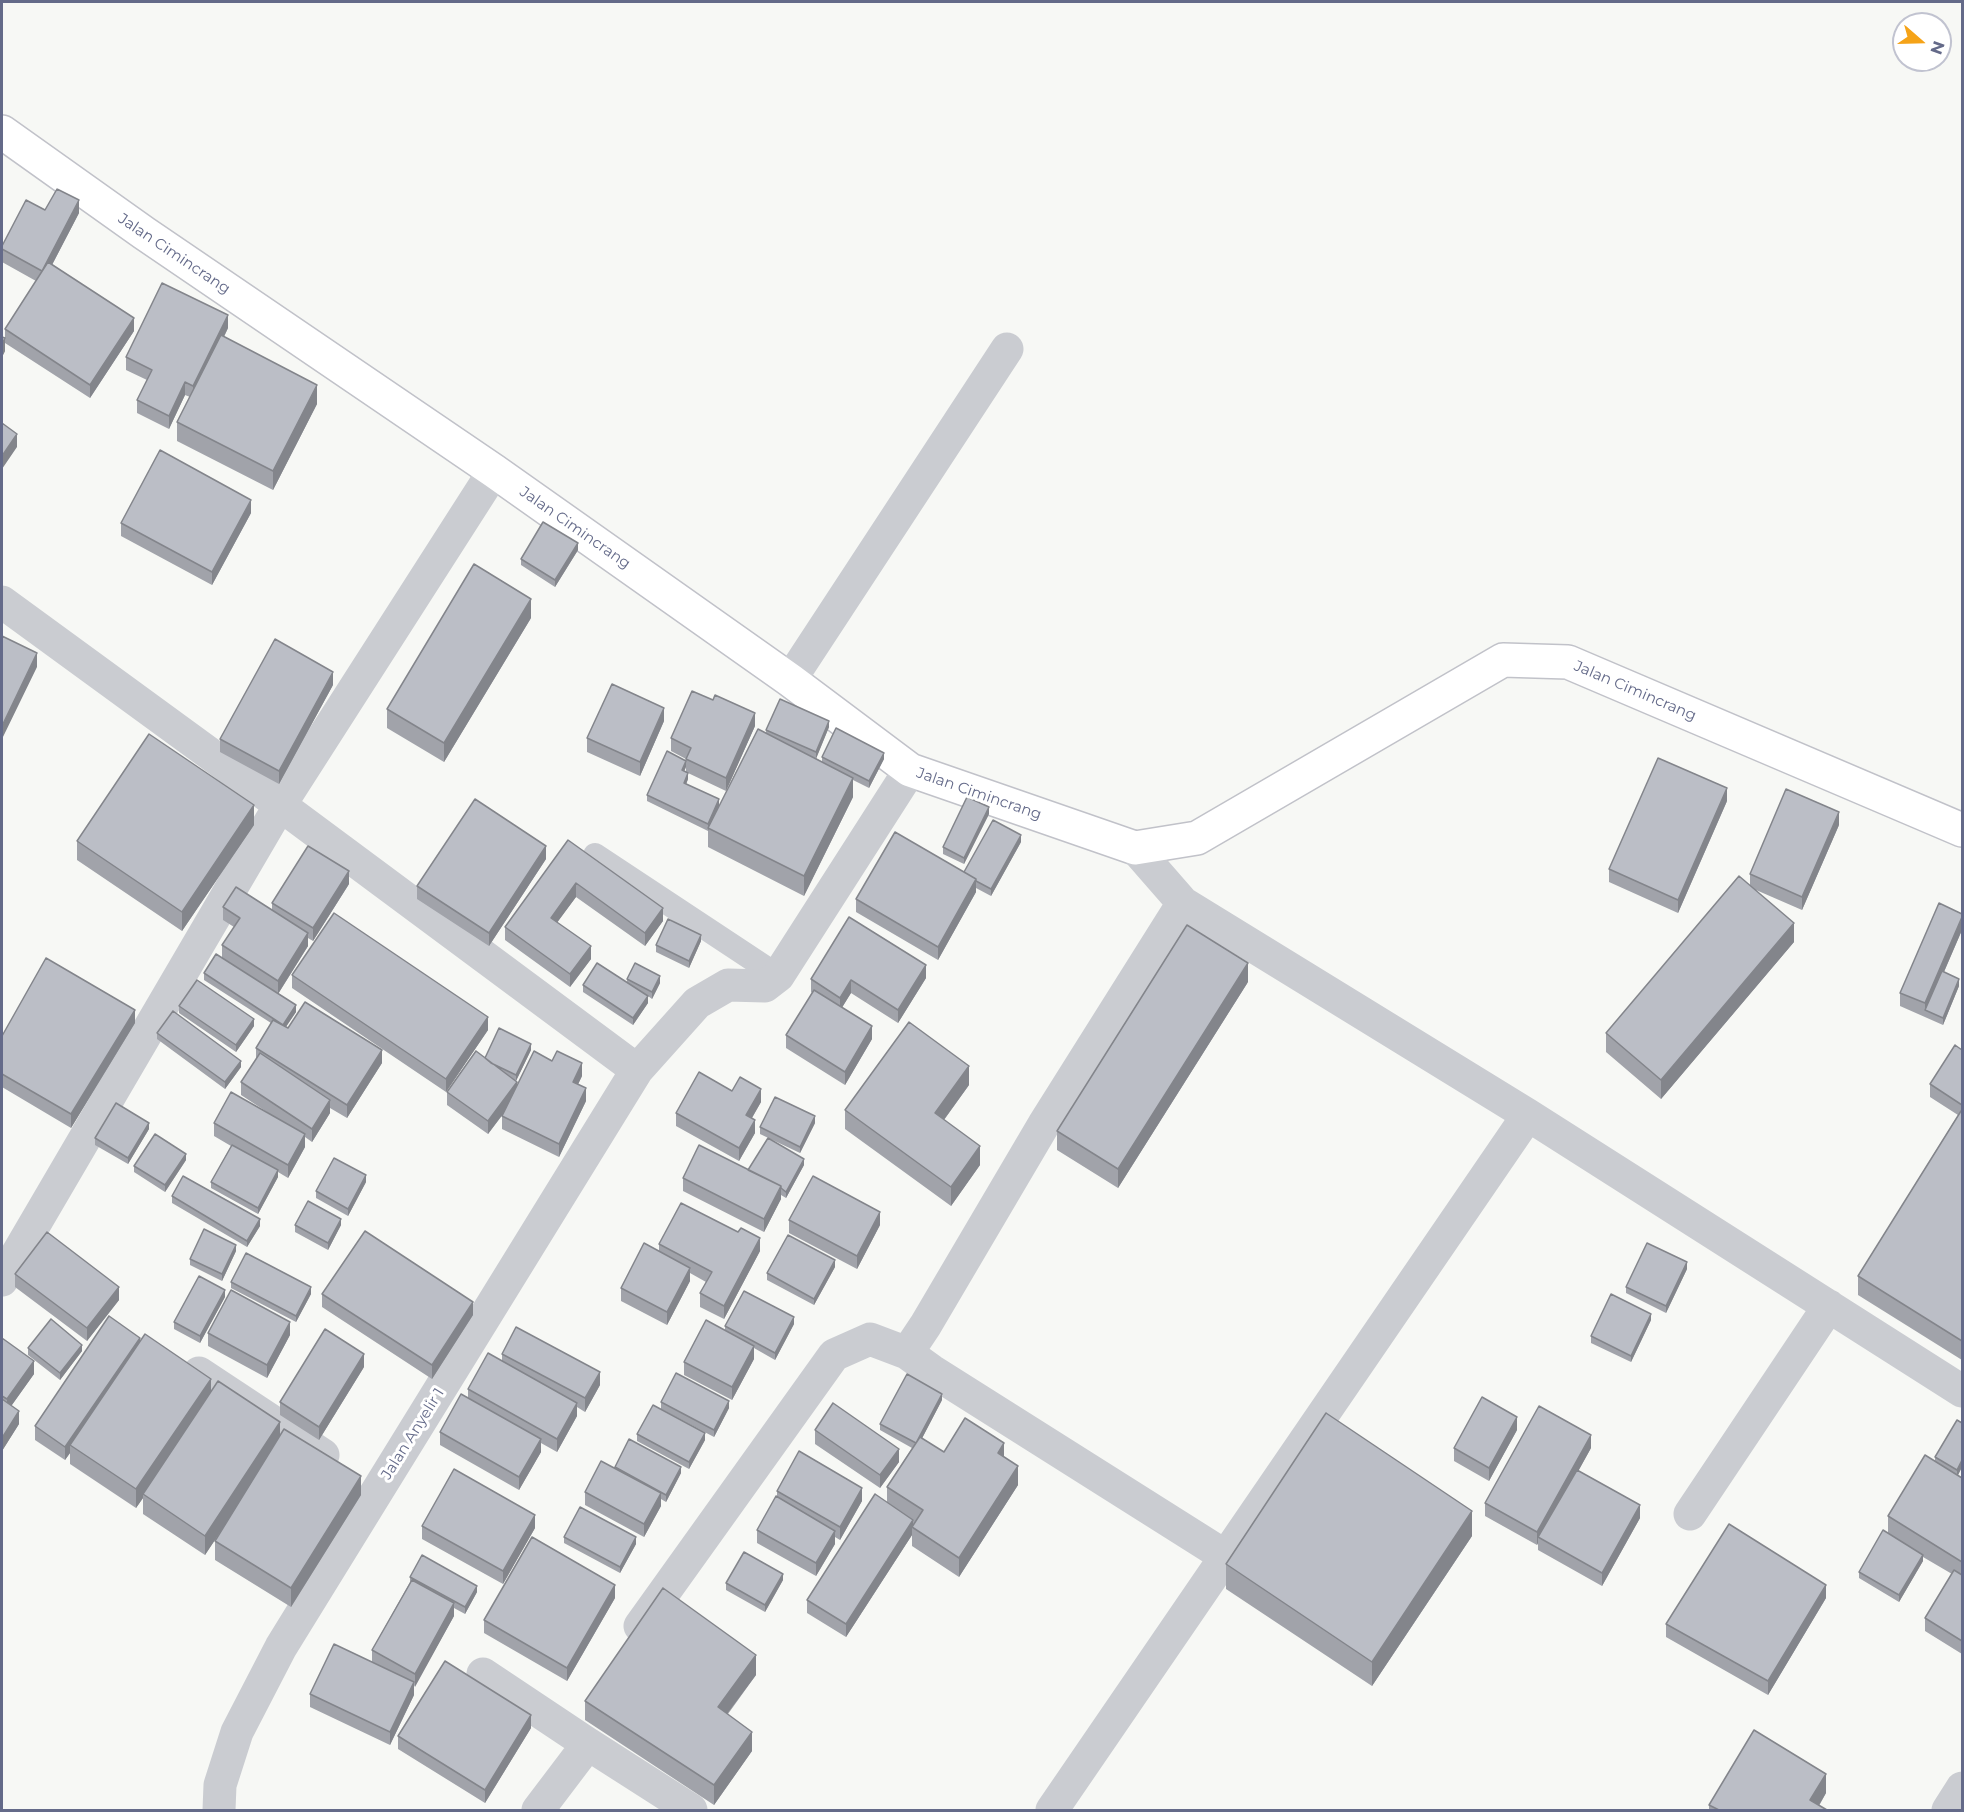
<!DOCTYPE html>
<style>
body{margin:0}
#map{position:relative;width:1964px;height:1812px;overflow:hidden;background:#f7f8f5;font-family:Montserrat,sans-serif}
canvas{display:block}
.frame{position:absolute;inset:0;border:3px solid #646a89;pointer-events:none}
.north{position:absolute;left:1892px;top:12px;width:60px;height:60px;box-sizing:border-box;background:#fff;border:2px solid #c1c3d0;border-radius:50%;rotate:110deg;font-size:16px;font-weight:700;line-height:24px;text-align:center;color:#646a89}
.north::after{content:'';display:block;margin:auto;width:21px;height:27px;background:#f5a318;clip-path:polygon(50% 0,100% 100%,50% 72%,0 100%)}
</style>
<div id="map">
<canvas width="1964" height="1812"></canvas>
<div class="frame"></div>
<div class="north">N</div>
</div>
<script>
const ctx = document.querySelector('canvas').getContext('2d');
ctx.lineJoin = 'round';
const toPath = rows => new Path2D(rows.map(r => 'M' + r).join(''));
function strokePath(path, color, width, dash) { ctx.strokeStyle = color; ctx.lineWidth = width; ctx.lineCap = dash ? 'butt' : 'round'; ctx.setLineDash(dash || []); ctx.stroke(path); }
function paint(path, color) { ctx.fillStyle = color; ctx.fill(path, 'evenodd'); }
function write(font, color, halo, rows, align = 'center') {
  ctx.font = font + ' Montserrat,sans-serif'; ctx.lineWidth = 6; ctx.setLineDash([]); ctx.textBaseline = 'middle'; ctx.strokeStyle = halo; ctx.fillStyle = color; for (const [text, x, y, turn = 0] of rows) {
    ctx.save(); ctx.translate(x, y); ctx.rotate((+turn || 0) * Math.PI / 180); ctx.textAlign = isNaN(turn) ? turn : align; if (halo) ctx.strokeText(text, 0, 0); ctx.fillText(text, 0, 0); ctx.restore();
  }
}
const service = toPath([
 [595,855,778,976]
]);
const minor = toPath([
 [2,602,280,805,637,1070,697,1003,728,985,765,986,778,976,910,770],
 [790,680,1007,349],
 [1135,848,1183,903,1528,1115,1962,1391],
 [1183,903,1044,1124,925,1326,907,1353,932,1371,1225,1556],
 [2,1280,280,805,494,471],
 [199,1373,323,1455],
 [1690,1514,1829,1306],
 [640,1626,834,1355,870,1339,907,1353],
 [483,1674,588,1744],
 [219,1810,220,1785,237,1732,281,1647,637,1070],
 [538,1810,588,1744,691,1810],
 [1052,1810,1528,1115],
 [1948,1810,1962,1788]
]);
const secondary = toPath([
 [2,132,144,233,494,471,790,680,910,770,1135,848,1197,838,1503,660,1568,662,1962,830]
]);
const wall = toPath([
 [45,210,79,213,52,265,134,331,90,398,5,343,5,351,2,357,2,337,5,338,5,329,36,281,2,262,2,246],
 [228,328,224,337,317,404,273,490,177,441,177,422,190,397,185,395,169,429,137,413,137,400,147,380,126,370,126,357],
 [251,513,212,585,121,536,121,523],
 [578,550,555,587,521,565,521,559],
 [531,618,444,762,387,728,387,709],
 [333,685,279,784,220,752,220,739],
 [664,721,640,776,587,752,587,738],
 [755,726,726,791,688,773,688,779,686,784,719,806,766,733,766,730,829,727,816,758,822,762,822,757,884,759,869,788,853,780,853,797,804,896,708,847,708,830,708,831,647,801,647,795,686,767,684,771,686,772,686,759,671,751,671,738],
 [1727,801,1678,913,1609,882,1609,869],
 [989,814,964,864,943,854,943,847],
 [254,825,182,931,77,860,77,841],
 [1839,825,1802,910,1756,890,1794,942,1661,1099,1606,1052,1606,1033,1750,885,1750,874],
 [568,840,663,921,645,946,576,897,557,922,591,959,570,987,505,940,505,927],
 [1021,842,991,896,976,888,976,892,938,960,856,912,856,899,964,872],
 [546,859,489,946,417,899,417,886],
 [349,884,313,941,308,938,308,946,278,994,296,1012,286,1027,382,1063,347,1118,330,1108,330,1113,312,1142,305,1137,305,1147,288,1178,278,1172,278,1177,258,1214,211,1188,211,1182,231,1146,214,1136,214,1123,267,1112,241,1095,241,1082,256,1059,256,1048,271,1023,204,980,204,973,222,958,222,945,234,927,223,920,223,907,272,910,272,903],
 [1962,930,1944,972,1959,986,1943,1025,1900,1006,1900,993],
 [701,941,689,968,656,952,656,945],
 [292,975,488,1030,446,1092,292,988],
 [926,978,898,1023,851,993,842,1007,872,1039,845,1085,786,1048,786,1035,812,993,811,992,811,979],
 [627,979,660,983,652,999,648,996,648,1003,633,1025,583,992,583,985,627,983],
 [1248,982,1118,1188,1057,1150,1057,1131],
 [179,1006,254,1026,236,1052,179,1013],
 [135,1023,71,1128,2,1087,2,1036],
 [157,1033,241,1067,225,1089,157,1039],
 [531,1050,516,1081,517,1085,582,1076,578,1084,586,1101,559,1157,502,1129,502,1116,504,1113,488,1134,447,1105,447,1092,485,1058],
 [1962,1050,1962,1360,1858,1295,1858,1276,1958,1115,1930,1097,1930,1084],
 [969,1085,944,1120,980,1165,951,1206,845,1129,845,1110],
 [732,1091,761,1102,752,1118,755,1133,739,1161,676,1126,676,1113],
 [815,1123,800,1153,760,1134,760,1127],
 [149,1129,128,1164,95,1145,95,1138],
 [186,1160,165,1192,134,1172,134,1166],
 [804,1165,786,1198,781,1195,781,1199,764,1232,683,1191,683,1178,748,1170],
 [366,1182,348,1216,316,1198,316,1191],
 [172,1196,260,1226,247,1247,172,1203],
 [789,1220,880,1225,857,1269,789,1233],
 [295,1225,341,1225,328,1250,295,1232],
 [659,1244,760,1251,724,1319,700,1307,700,1293,706,1282,690,1273,690,1281,667,1325,621,1301,621,1288,659,1251],
 [236,1251,222,1281,190,1265,190,1259],
 [835,1267,814,1305,767,1280,767,1273],
 [1687,1269,1666,1313,1626,1293,1626,1287],
 [15,1274,119,1300,87,1341,15,1287],
 [231,1282,311,1294,296,1322,231,1288],
 [322,1294,473,1315,432,1379,322,1307],
 [225,1297,200,1343,174,1329,174,1322],
 [1651,1320,1631,1362,1591,1343,1591,1336],
 [794,1324,775,1360,754,1348,754,1359,732,1400,684,1375,684,1362,725,1331,725,1326],
 [208,1333,290,1335,267,1378,208,1346],
 [2,1338,34,1374,11,1406,19,1424,2,1451],
 [140,1342,211,1392,280,1437,361,1495,291,1607,215,1560,215,1541,232,1514,205,1555,143,1514,143,1498,136,1508,70,1464,70,1453,65,1460,35,1440,35,1426],
 [28,1348,82,1351,60,1380,28,1355],
 [502,1354,600,1385,585,1412,577,1407,577,1416,557,1452,541,1443,541,1452,519,1490,440,1445,440,1432,468,1397,468,1389,502,1361],
 [364,1367,319,1440,280,1415,280,1402],
 [942,1400,922,1438,944,1452,1004,1457,1018,1485,959,1577,912,1546,912,1535,846,1637,807,1613,807,1600,887,1502,887,1487,912,1448,880,1430,880,1424],
 [661,1402,729,1408,714,1437,661,1409],
 [1962,1423,1962,1467,1958,1475,1961,1477,1962,1471,1962,1654,1925,1631,1925,1618,1952,1574,1923,1557,1923,1561,1899,1602,1859,1578,1859,1572,1888,1533,1888,1516,1935,1461,1935,1457],
 [815,1430,899,1462,880,1488,815,1444],
 [1517,1430,1489,1481,1454,1461,1454,1448],
 [637,1434,705,1440,689,1469,637,1441],
 [1591,1448,1578,1471,1640,1518,1602,1586,1538,1550,1538,1543,1537,1545,1485,1516,1485,1503],
 [615,1468,681,1473,666,1502,661,1499,661,1506,644,1537,585,1505,585,1492],
 [777,1491,862,1501,840,1540,835,1537,835,1544,816,1576,757,1543,757,1530,777,1497],
 [422,1526,535,1528,503,1584,422,1539],
 [1472,1536,1372,1686,1226,1589,1226,1564],
 [564,1537,636,1544,620,1573,564,1543],
 [410,1577,477,1592,465,1614,454,1608,454,1616,414,1687,414,1695,390,1745,310,1707,310,1694,372,1662,372,1650,410,1582],
 [783,1580,765,1612,726,1590,726,1583],
 [615,1598,567,1681,484,1633,484,1620],
 [1826,1598,1768,1695,1666,1637,1666,1624],
 [756,1675,728,1714,752,1751,714,1805,585,1720,585,1701],
 [531,1728,485,1803,398,1749,398,1736],
 [1826,1793,1819,1806,1827,1810,1709,1810,1709,1805]
]);
const shadedWall = toPath([
 [79,200,79,213,42,284,42,271],
 [228,315,228,328,193,399,193,386],
 [134,318,134,331,90,398,90,385],
 [5,338,5,351,2,357,2,344],
 [185,382,185,395,169,429,169,416],
 [317,385,317,404,273,490,273,471],
 [17,434,17,447,2,469,2,456],
 [251,500,251,513,212,585,212,572],
 [578,543,578,550,555,587,555,580],
 [531,599,531,618,444,762,444,743],
 [37,653,37,667,2,739,2,726],
 [333,672,333,685,279,784,279,771],
 [664,708,664,721,640,776,640,762],
 [755,713,755,726,726,791,726,778],
 [829,721,829,727,816,759,816,752],
 [884,753,884,759,869,788,869,781],
 [686,761,686,767,682,776,682,770],
 [688,773,688,779,684,790,684,783],
 [853,778,853,797,804,896,804,876],
 [1727,788,1727,801,1678,913,1678,900],
 [719,799,719,806,708,831,708,824],
 [254,805,254,825,182,931,182,912],
 [989,807,989,814,964,864,964,858],
 [1839,812,1839,825,1802,910,1802,897],
 [1021,835,1021,842,991,896,991,889],
 [546,846,546,859,489,946,489,933],
 [349,871,349,884,313,941,313,928],
 [976,879,976,892,938,960,938,947],
 [576,883,576,897,551,931,551,918],
 [663,908,663,921,645,946,645,933],
 [1962,917,1962,930,1927,1011,1925,1010,1925,1003],
 [1794,923,1794,942,1661,1099,1661,1080],
 [308,933,308,946,278,994,278,981],
 [701,935,701,941,689,968,689,961],
 [591,946,591,959,570,987,570,974],
 [1248,963,1248,982,1118,1188,1118,1169],
 [926,965,926,978,898,1023,898,1010],
 [660,976,660,983,652,999,652,992],
 [1959,979,1959,986,1943,1025,1943,1018],
 [851,980,851,993,840,1011,840,998],
 [648,996,648,1003,633,1025,633,1018],
 [296,1005,296,1012,283,1031,283,1025],
 [135,1010,135,1023,71,1128,71,1114],
 [488,1017,488,1030,446,1092,446,1079],
 [254,1019,254,1026,236,1052,236,1045],
 [872,1026,872,1039,845,1085,845,1072],
 [531,1044,531,1050,516,1081,516,1075],
 [382,1050,382,1063,347,1118,347,1105],
 [241,1061,241,1067,225,1089,225,1082],
 [582,1063,582,1076,573,1095,573,1082],
 [969,1066,969,1085,935,1132,935,1113],
 [517,1082,517,1095,488,1134,488,1121],
 [586,1088,586,1101,559,1157,559,1144],
 [761,1089,761,1102,746,1128,746,1115],
 [330,1100,330,1113,312,1142,312,1129],
 [815,1116,815,1123,800,1153,800,1147],
 [755,1120,755,1133,739,1161,739,1148],
 [149,1123,149,1129,128,1164,128,1158],
 [305,1134,305,1147,288,1178,288,1165],
 [980,1146,980,1165,951,1206,951,1187],
 [186,1154,186,1160,165,1192,165,1185],
 [804,1159,804,1165,786,1198,786,1192],
 [278,1170,278,1177,258,1214,258,1208],
 [366,1175,366,1182,348,1216,348,1209],
 [781,1186,781,1199,764,1232,764,1219],
 [880,1212,880,1225,857,1269,857,1256],
 [260,1219,260,1226,247,1247,247,1241],
 [341,1219,341,1225,328,1250,328,1243],
 [760,1238,760,1251,724,1319,724,1306],
 [236,1245,236,1251,222,1281,222,1274],
 [835,1260,835,1267,814,1305,814,1299],
 [1687,1262,1687,1269,1666,1313,1666,1306],
 [690,1268,690,1281,667,1325,667,1312],
 [119,1287,119,1300,87,1341,87,1328],
 [311,1287,311,1294,296,1322,296,1316],
 [225,1290,225,1297,200,1343,200,1336],
 [473,1302,473,1315,432,1379,432,1365],
 [1651,1314,1651,1320,1631,1362,1631,1356],
 [794,1317,794,1324,775,1360,775,1353],
 [290,1322,290,1335,267,1378,267,1365],
 [140,1338,140,1351,70,1445,70,1453,65,1460,65,1447],
 [82,1345,82,1351,60,1380,60,1373],
 [754,1346,754,1359,732,1400,732,1387],
 [364,1354,364,1367,319,1440,319,1427],
 [34,1361,34,1374,7,1412,7,1399],
 [600,1372,600,1385,585,1412,585,1398],
 [211,1379,211,1398,143,1494,143,1498,136,1508,136,1489],
 [942,1394,942,1400,916,1450,916,1443],
 [729,1401,729,1408,714,1437,714,1430],
 [577,1403,577,1416,557,1452,557,1439],
 [19,1411,19,1424,2,1451,2,1438],
 [1517,1417,1517,1430,1489,1481,1489,1468],
 [280,1422,280,1442,205,1555,205,1536],
 [705,1433,705,1440,689,1469,689,1462],
 [1591,1435,1591,1448,1541,1539,1538,1537,1538,1543,1537,1545,1537,1532],
 [541,1439,541,1452,519,1490,519,1477],
 [1004,1443,1004,1462,998,1453],
 [899,1449,899,1462,880,1488,880,1475],
 [1962,1460,1962,1467,1957,1477,1957,1470],
 [1018,1466,1018,1485,959,1577,959,1558],
 [681,1467,681,1473,666,1502,666,1495],
 [361,1476,361,1495,291,1607,291,1588],
 [862,1488,862,1501,840,1540,840,1527],
 [661,1493,661,1506,644,1537,644,1524],
 [1640,1505,1640,1518,1602,1586,1602,1573],
 [1472,1511,1472,1536,1372,1686,1372,1662],
 [535,1515,535,1528,503,1584,503,1571],
 [913,1520,913,1528,912,1527,912,1535,846,1637,846,1624],
 [835,1531,835,1544,816,1576,816,1563],
 [636,1537,636,1544,620,1573,620,1567],
 [1923,1555,1923,1561,1899,1602,1899,1595],
 [783,1574,783,1580,765,1612,765,1605],
 [615,1585,615,1598,567,1681,567,1668],
 [1826,1585,1826,1598,1768,1695,1768,1681],
 [477,1586,477,1592,465,1614,465,1607],
 [454,1603,454,1616,415,1687,415,1674],
 [756,1655,756,1675,718,1726,718,1707],
 [414,1682,414,1695,390,1745,390,1732],
 [531,1715,531,1728,485,1803,485,1790],
 [752,1732,752,1751,714,1805,714,1785],
 [1826,1774,1826,1793,1816,1810,1810,1800]
]);
const building = toPath([
 [57,189,79,200,42,271,2,249,2,246,26,200,45,210,57,189],
 [48,262,134,318,90,385,5,329,48,262],
 [162,283,228,315,193,386,185,382,169,416,137,400,152,370,126,357,162,283],
 [221,335,317,385,273,471,177,422,221,335],
 [2,337,5,338,2,344,2,337],
 [2,423,17,434,2,456,2,423],
 [160,450,251,500,212,572,121,523,160,450],
 [543,522,578,543,555,580,521,559,543,522],
 [474,564,531,599,444,743,387,709,474,564],
 [2,636,37,653,2,726,2,636],
 [275,639,333,672,279,771,220,739,275,639],
 [612,684,664,708,640,762,587,738,612,684],
 [692,691,713,700,715,695,755,713,726,778,686,759,691,748,671,738,692,691],
 [780,699,829,721,816,752,766,730,780,699],
 [836,728,884,753,869,781,822,757,836,728],
 [758,729,853,778,804,876,708,828,758,729],
 [149,734,254,805,182,912,77,841,149,734],
 [667,751,686,761,682,770,688,773,684,783,719,799,708,824,647,795,667,751],
 [1658,758,1727,788,1678,900,1609,869,1658,758],
 [1786,789,1839,812,1802,897,1750,874,1786,789],
 [967,797,989,807,964,858,943,847,967,797],
 [475,799,546,846,489,933,417,886,475,799],
 [993,820,1021,835,991,889,976,881,976,879,964,872,993,820],
 [895,832,976,879,938,947,856,899,895,832],
 [568,840,663,908,645,933,576,883,551,918,591,946,570,974,505,927,568,840],
 [308,846,349,871,313,928,272,903,308,846],
 [1739,876,1794,923,1661,1080,1606,1033,1739,876],
 [236,887,308,933,278,981,222,945,240,918,223,907,236,887],
 [1939,903,1962,914,1962,917,1925,1003,1900,993,1939,903],
 [334,913,488,1017,446,1079,292,975,334,913],
 [849,917,926,965,898,1010,851,980,840,998,811,979,849,917],
 [668,919,701,935,689,961,656,945,668,919],
 [1187,925,1248,963,1118,1169,1057,1131,1187,925],
 [216,954,296,1005,283,1025,204,973,216,954],
 [46,958,135,1010,71,1114,2,1074,2,1036,46,958],
 [597,963,648,996,633,1018,583,985,597,963],
 [635,963,660,976,652,992,627,979,635,963],
 [1942,971,1959,979,1943,1018,1925,1010,1942,971],
 [197,980,254,1019,236,1045,179,1006,197,980],
 [814,990,872,1026,845,1072,786,1035,814,990],
 [305,1002,382,1050,347,1105,256,1048,273,1020,288,1028,305,1002],
 [173,1011,241,1061,225,1082,157,1033,173,1011],
 [909,1022,969,1066,935,1113,980,1146,951,1187,845,1110,909,1022],
 [499,1028,531,1044,516,1075,491,1063,485,1058,499,1028],
 [1955,1045,1962,1050,1962,1105,1930,1084,1955,1045],
 [476,1051,517,1082,488,1121,447,1092,476,1051],
 [534,1051,552,1061,557,1051,582,1063,573,1082,586,1088,559,1144,502,1116,534,1051],
 [260,1053,330,1100,312,1129,241,1082,260,1053],
 [699,1072,732,1091,740,1077,761,1089,746,1115,755,1120,739,1148,676,1113,699,1072],
 [231,1092,305,1134,288,1165,214,1123,231,1092],
 [775,1097,815,1116,800,1147,760,1127,775,1097],
 [116,1103,149,1123,128,1158,95,1138,116,1103],
 [1961,1111,1962,1112,1962,1341,1858,1276,1961,1111],
 [155,1134,186,1154,165,1185,134,1166,155,1134],
 [768,1138,804,1159,786,1192,781,1188,781,1186,748,1170,768,1138],
 [232,1145,278,1170,258,1208,211,1182,232,1145],
 [699,1145,781,1186,764,1219,683,1178,699,1145],
 [334,1158,366,1175,348,1209,316,1191,334,1158],
 [183,1176,260,1219,247,1241,172,1196,183,1176],
 [813,1176,880,1212,857,1256,789,1220,813,1176],
 [308,1201,341,1219,328,1243,295,1225,308,1201],
 [681,1203,738,1232,741,1228,760,1238,724,1306,700,1293,712,1272,659,1244,681,1203],
 [204,1229,236,1245,222,1274,190,1259,204,1229],
 [365,1231,473,1302,432,1365,322,1294,365,1231],
 [47,1232,119,1287,87,1328,15,1274,47,1232],
 [788,1235,835,1260,814,1299,767,1273,788,1235],
 [644,1243,690,1268,667,1312,621,1288,644,1243],
 [1647,1243,1687,1262,1666,1306,1626,1287,1647,1243],
 [246,1253,311,1287,296,1316,231,1282,246,1253],
 [199,1276,225,1290,200,1336,174,1322,199,1276],
 [231,1290,290,1322,267,1365,208,1333,231,1290],
 [744,1291,794,1317,775,1353,725,1326,744,1291],
 [1611,1294,1651,1314,1631,1356,1591,1336,1611,1294],
 [109,1316,140,1338,65,1447,35,1426,109,1316],
 [51,1319,82,1345,60,1373,28,1348,51,1319],
 [706,1320,754,1346,732,1387,684,1362,706,1320],
 [516,1327,600,1372,585,1398,502,1354,516,1327],
 [325,1329,364,1354,319,1427,280,1402,325,1329],
 [145,1334,211,1379,136,1489,70,1445,145,1334],
 [2,1338,34,1361,7,1399,2,1396,2,1338],
 [488,1353,577,1403,557,1439,468,1389,488,1353],
 [676,1373,729,1401,714,1430,661,1402,676,1373],
 [907,1374,942,1394,916,1443,880,1424,907,1374],
 [218,1381,280,1422,205,1536,143,1494,218,1381],
 [461,1394,541,1439,519,1477,440,1432,461,1394],
 [1482,1397,1517,1417,1489,1468,1454,1448,1482,1397],
 [2,1399,19,1411,2,1438,2,1399],
 [833,1403,899,1449,880,1475,815,1430,833,1403],
 [653,1405,705,1433,689,1462,637,1434,653,1405],
 [1539,1406,1591,1435,1537,1532,1485,1503,1539,1406],
 [1326,1413,1472,1511,1372,1662,1226,1564,1326,1413],
 [965,1418,1004,1443,998,1453,1018,1466,959,1558,912,1527,923,1510,887,1487,920,1437,944,1452,965,1418],
 [1957,1420,1962,1423,1962,1460,1957,1470,1935,1457,1957,1420],
 [284,1429,361,1476,291,1588,215,1541,284,1429],
 [629,1439,681,1467,666,1495,615,1467,629,1439],
 [799,1451,862,1488,840,1527,777,1491,799,1451],
 [1925,1455,1962,1478,1962,1562,1888,1516,1925,1455],
 [601,1461,661,1493,644,1524,585,1492,601,1461],
 [454,1469,535,1515,503,1571,422,1526,454,1469],
 [1577,1470,1640,1505,1602,1573,1538,1537,1577,1470],
 [875,1494,913,1520,846,1624,807,1600,875,1494],
 [776,1496,835,1531,816,1563,757,1530,776,1496],
 [580,1507,636,1537,620,1567,564,1537,580,1507],
 [1729,1524,1826,1585,1768,1681,1666,1624,1729,1524],
 [1883,1530,1923,1555,1899,1595,1859,1572,1883,1530],
 [532,1537,615,1585,567,1668,484,1620,532,1537],
 [744,1552,783,1574,765,1605,726,1583,744,1552],
 [422,1555,477,1586,465,1607,410,1577,422,1555],
 [1954,1570,1962,1575,1962,1641,1925,1618,1954,1570],
 [412,1580,454,1603,415,1674,372,1650,412,1580],
 [663,1588,756,1655,718,1707,752,1732,714,1785,585,1701,663,1588],
 [334,1644,414,1682,390,1732,310,1694,334,1644],
 [445,1661,531,1715,485,1790,398,1736,445,1661],
 [1754,1730,1826,1774,1810,1800,1827,1810,1719,1810,1709,1805,1754,1730]
]);
const streetNames = [
 ["Jalan Cimincrang",174,254,34],
 ["Jalan Cimincrang",575,528,35],
 ["Jalan Cimincrang",1635,691,23],
 ["Jalan Cimincrang",979,794,19],
 ["Jalan Anyelir 1",413,1434,-58]
];
strokePath(secondary, '#c1c2c9', 36);
strokePath(service, '#caccd1', 24);
strokePath(minor, '#caccd1', 33);
strokePath(secondary, '#fff', 33);
paint(wall, '#a1a3aa');
paint(shadedWall, '#83858b');
paint(building, '#bbbec6');
strokePath(building, '#83858b', 1.5);
write('15px', '#646a89', '#fff', streetNames);
</script>
